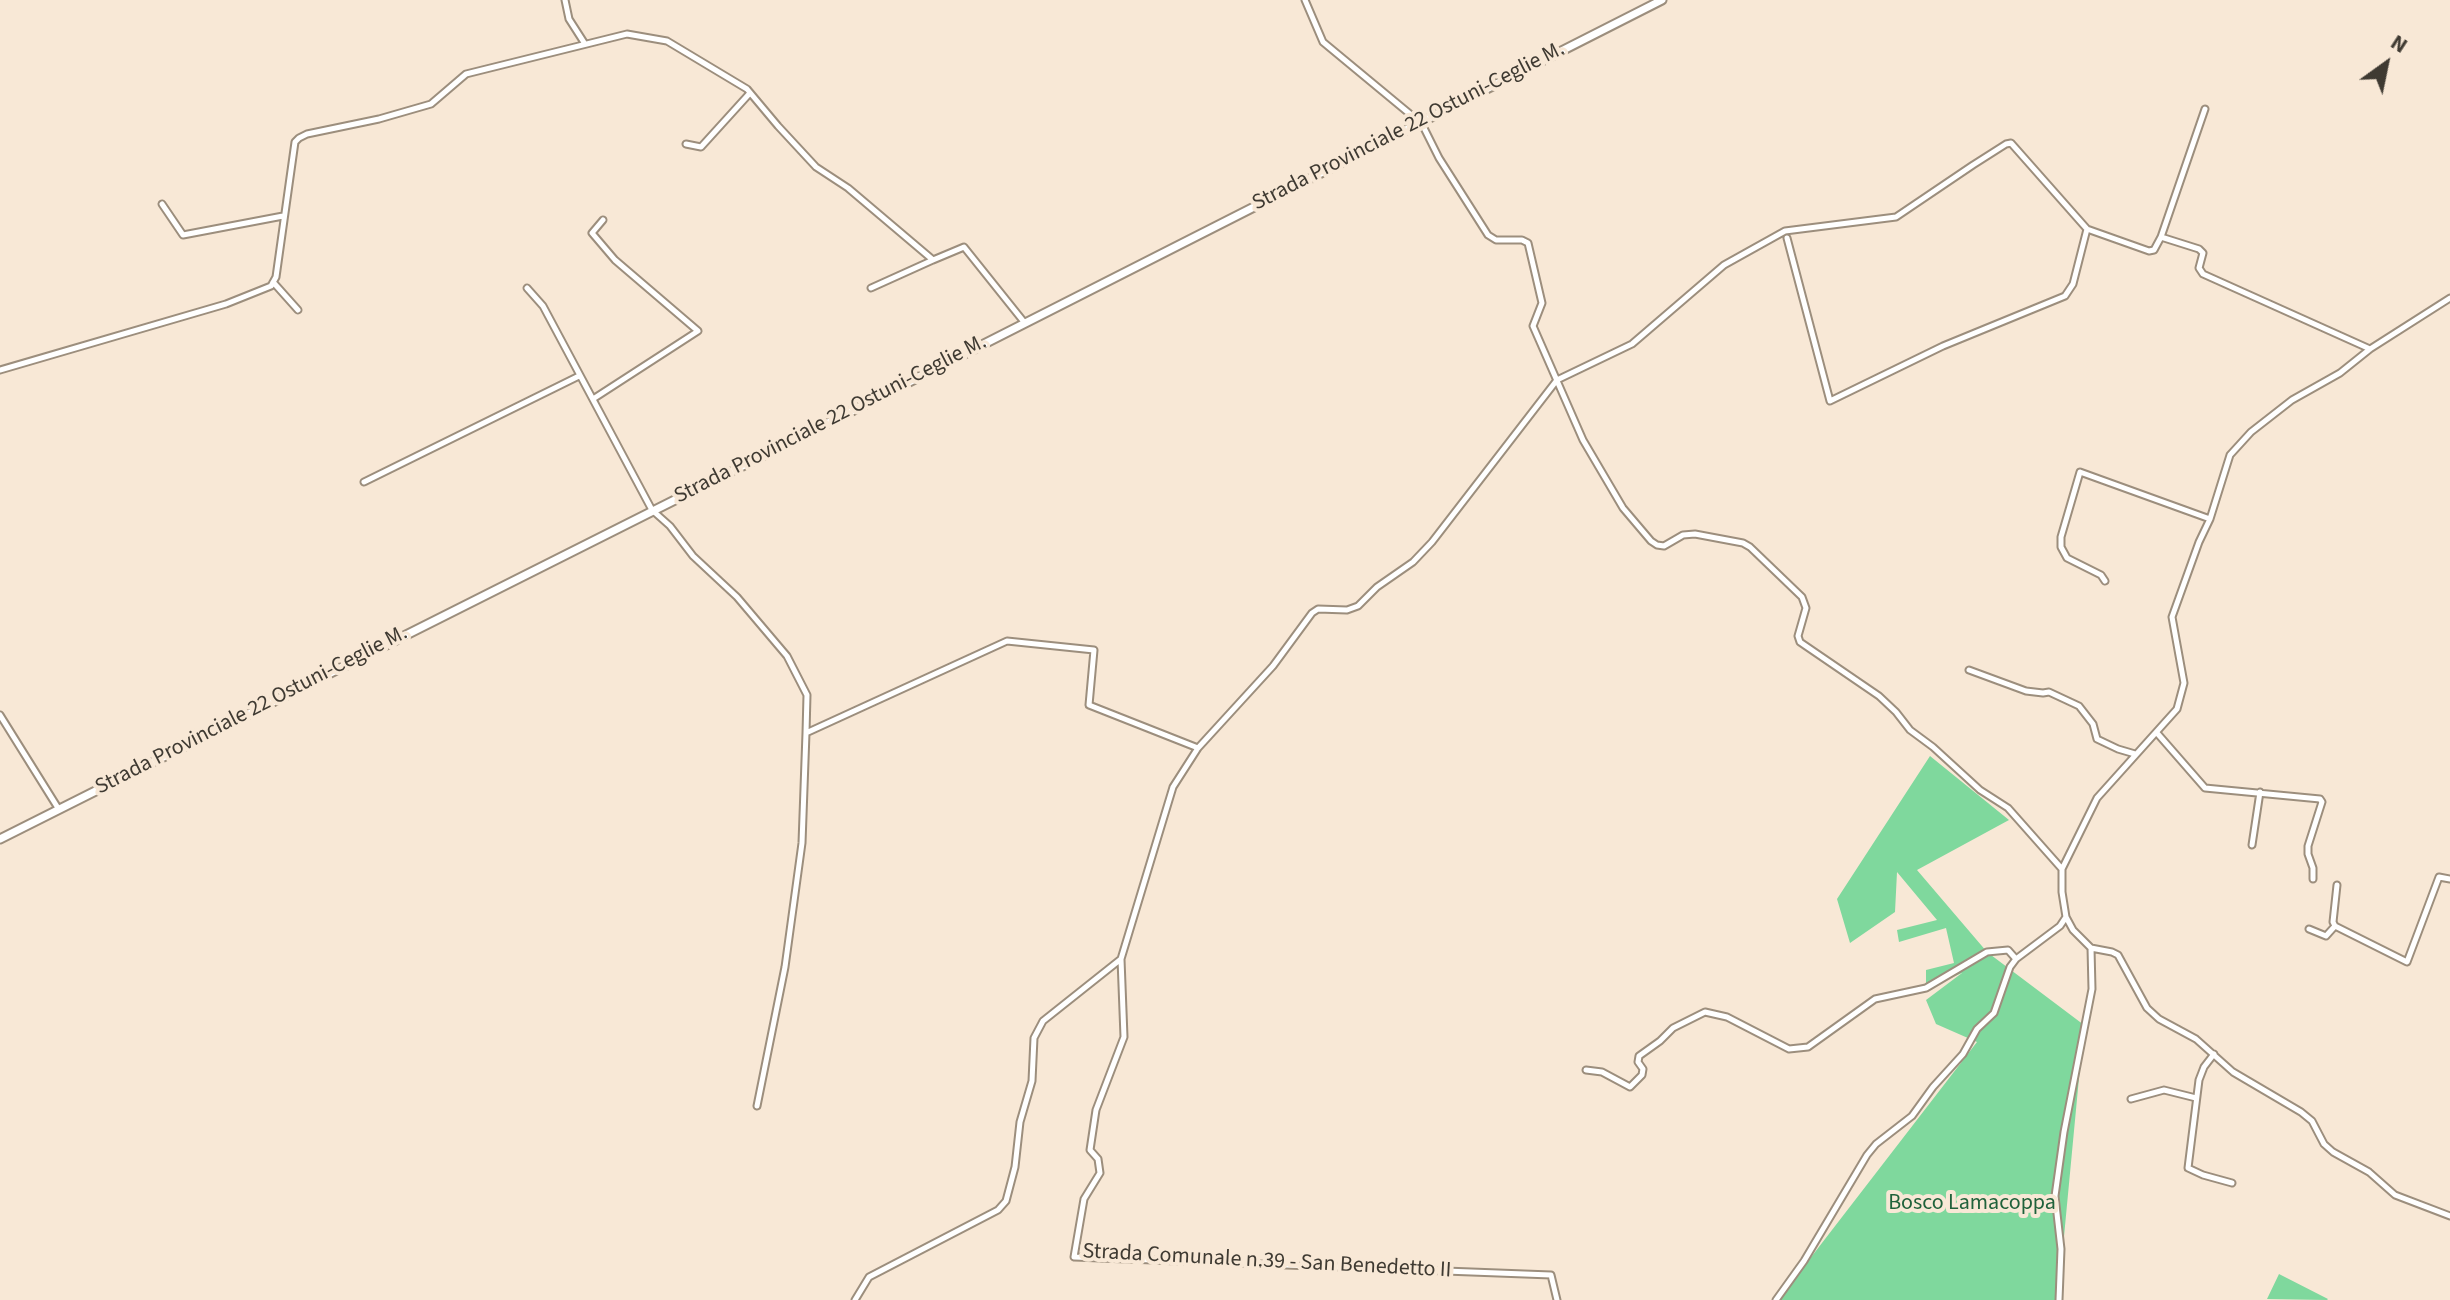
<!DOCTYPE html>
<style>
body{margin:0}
#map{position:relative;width:2450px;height:1300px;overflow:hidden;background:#f8e8d6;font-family:"Source Sans 3",sans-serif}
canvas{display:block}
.north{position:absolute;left:2346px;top:24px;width:80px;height:80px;-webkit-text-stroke:6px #f8e8d6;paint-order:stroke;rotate:33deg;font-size:22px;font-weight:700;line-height:32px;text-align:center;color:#3f3a32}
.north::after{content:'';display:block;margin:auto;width:28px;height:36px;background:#3f3a32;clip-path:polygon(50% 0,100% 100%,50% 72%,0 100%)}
</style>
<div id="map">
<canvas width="2450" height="1300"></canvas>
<div class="north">N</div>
</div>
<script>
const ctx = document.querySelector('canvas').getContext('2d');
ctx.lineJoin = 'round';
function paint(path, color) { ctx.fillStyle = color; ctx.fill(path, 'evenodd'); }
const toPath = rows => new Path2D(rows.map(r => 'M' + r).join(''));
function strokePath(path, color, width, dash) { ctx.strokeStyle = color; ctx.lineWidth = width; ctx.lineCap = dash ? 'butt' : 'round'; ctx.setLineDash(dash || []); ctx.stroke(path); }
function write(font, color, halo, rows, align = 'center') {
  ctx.font = font + ' "Source Sans 3",sans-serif'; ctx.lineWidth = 8; ctx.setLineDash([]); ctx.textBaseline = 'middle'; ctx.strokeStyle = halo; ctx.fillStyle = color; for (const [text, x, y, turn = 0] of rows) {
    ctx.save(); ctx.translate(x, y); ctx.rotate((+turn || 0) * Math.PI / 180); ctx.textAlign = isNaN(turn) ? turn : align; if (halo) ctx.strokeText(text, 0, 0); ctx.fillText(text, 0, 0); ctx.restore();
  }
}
const green = toPath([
 [1930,756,2009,820,1917,870,1987,952,2084,1025,2058,1300,1778,1300,1977,1042,1936,1024,1926,1000,1962,973,1926,988,1926,970,1954,963,1946,928,1899,942,1897,930,1937,920,1897,872,1895,912,1850,943,1837,899],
 [2279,1274,2328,1299,2327,1300,2267,1299]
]);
const street = toPath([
 [565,0,569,19,585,44],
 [1305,0,1323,42,1422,124,1439,158,1488,235,1496,240,1522,240,1528,243,1542,303,1533,326,1583,440,1623,508,1651,541,1657,545,1664,546,1683,535,1695,534,1743,543,1750,547,1802,597,1806,608,1798,636,1800,642,1879,696,1896,712,1910,730,1933,747,1980,790,2008,808,2062,869],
 [686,144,701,147,750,93],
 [162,204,183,235,283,216],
 [2161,237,2205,109],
 [1787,238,1830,401,1943,346,2065,296,2073,284,2087,229],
 [273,282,298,310],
 [527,288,543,306,652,510,670,526,693,556,737,597,787,656,807,695,806,733,1007,641,1094,650,1089,705,1198,748],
 [871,288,933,260],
 [2450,298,2370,349,2340,373,2292,400,2251,432,2230,455,2210,519,2199,542,2172,617,2184,683,2177,709,2097,798,2062,869,2062,892,2066,917,2073,930,2091,948,2112,952,2118,955,2147,1008,2159,1019,2196,1039,2233,1072,2301,1112,2312,1121,2324,1144,2333,1152,2369,1172,2395,1195,2450,1216],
 [0,370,226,304,271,286,276,277,295,142,299,138,307,134,379,119,431,104,466,74,627,34,667,41,747,89,778,126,816,167,848,188,933,260,964,247,1024,322],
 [593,399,698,331,615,260,592,233,603,220],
 [364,482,579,376],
 [2105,581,2101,575,2067,558,2061,547,2061,537,2080,472,2210,519],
 [1969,670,2026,691,2043,693,2049,692,2079,706,2093,724,2097,739,2118,749,2135,754],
 [0,715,58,808],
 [2157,733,2205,788,2320,799,2322,802,2308,846,2308,854,2313,868,2313,879],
 [2252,845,2260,792],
 [2337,885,2333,922,2335,926,2407,962,2439,877,2450,879],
 [2309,929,2326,936,2335,926],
 [1121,959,1124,1037,1096,1110,1090,1150,1098,1159,1100,1173,1084,1199,1074,1257,1551,1275,1557,1300],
 [2214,1054,2204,1067,2199,1080,2188,1168,2203,1175,2232,1183],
 [1586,1070,1602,1072,1630,1087,1642,1075,1643,1069,1638,1062,1639,1056,1660,1041,1673,1028,1705,1012,1727,1017,1789,1049,1808,1047,1875,999,1926,988,1987,952,2008,950,2016,959],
 [2131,1099,2164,1090,2196,1098],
 [757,1106,785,967,802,843,806,733],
 [855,1300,869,1277,998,1210,1006,1201,1015,1167,1020,1122,1032,1081,1034,1038,1043,1021,1121,959,1173,787,1198,748,1273,666,1312,613,1318,609,1347,610,1358,606,1377,587,1413,562,1432,542,1557,380,1632,344,1724,265,1785,231,1896,217,1973,165,2006,144,2011,143,2087,229,2149,251,2154,250,2161,237,2199,249,2203,253,2199,268,2203,274,2370,349],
 [1776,1300,1804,1261,1867,1155,1876,1144,1912,1116,1933,1087,1963,1054,1977,1029,1994,1013,2010,967,2016,959,2060,926,2066,917],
 [2059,1300,2061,1249,2055,1196,2064,1132,2092,989,2091,948]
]);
const secondary = toPath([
 [0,839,848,413,1662,0]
]);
const streetNames = [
 ["Strada Provinciale 22 Ostuni-Ceglie M.",1409,127,-27],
 ["Strada Provinciale 22 Ostuni-Ceglie M.",831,420,-27],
 ["Strada Provinciale 22 Ostuni-Ceglie M.",252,711,-27],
 ["Strada Comunale n.39 - San Benedetto II",1267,1262,3]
];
const parkNames = [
 ["Bosco Lamacoppa",1972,1204]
];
paint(green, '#7fd89d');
strokePath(street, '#9c8e7d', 9);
strokePath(secondary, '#9c8e7d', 11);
strokePath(street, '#fff', 5);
strokePath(secondary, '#fff', 7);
write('22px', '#3f3a32', '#f8e8d6', streetNames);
write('22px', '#20623b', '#f8e8d6', parkNames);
</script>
